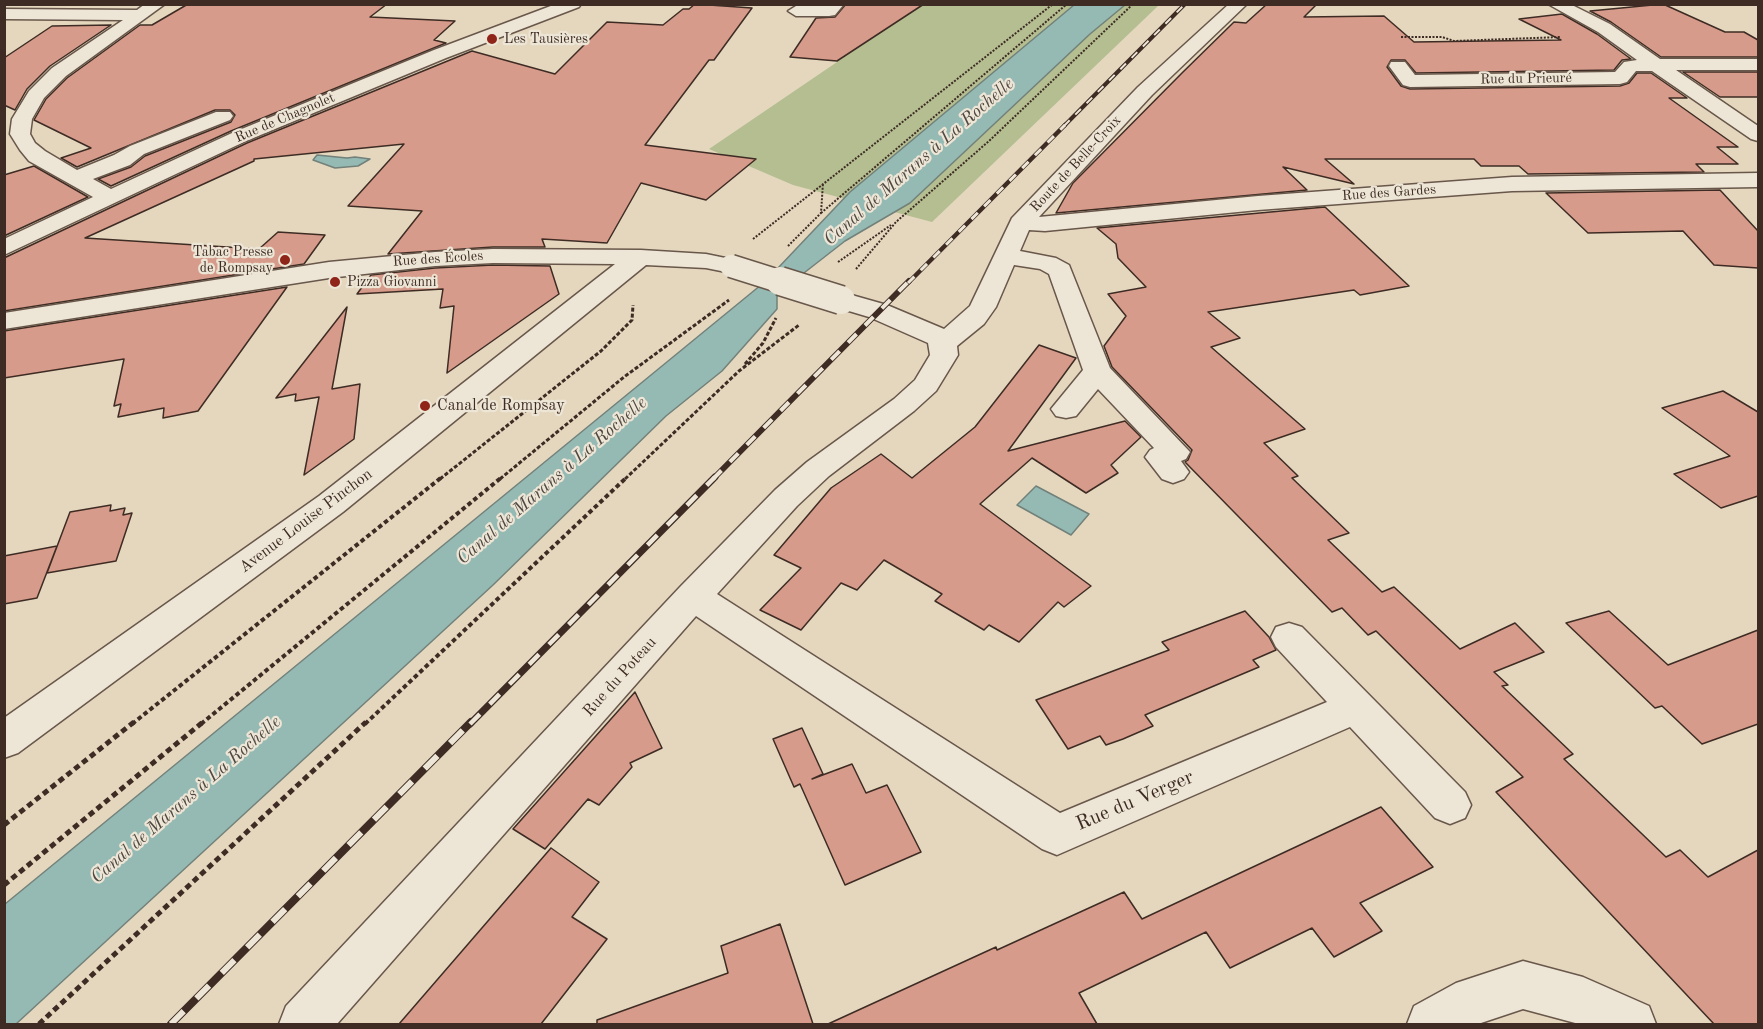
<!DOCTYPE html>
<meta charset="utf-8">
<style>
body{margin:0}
#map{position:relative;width:1763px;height:1029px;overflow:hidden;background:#e4d7be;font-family:"Old Standard TT",serif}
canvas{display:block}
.frame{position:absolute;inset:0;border:6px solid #3e2c24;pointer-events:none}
</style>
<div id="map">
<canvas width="1763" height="1029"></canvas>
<div class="frame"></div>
</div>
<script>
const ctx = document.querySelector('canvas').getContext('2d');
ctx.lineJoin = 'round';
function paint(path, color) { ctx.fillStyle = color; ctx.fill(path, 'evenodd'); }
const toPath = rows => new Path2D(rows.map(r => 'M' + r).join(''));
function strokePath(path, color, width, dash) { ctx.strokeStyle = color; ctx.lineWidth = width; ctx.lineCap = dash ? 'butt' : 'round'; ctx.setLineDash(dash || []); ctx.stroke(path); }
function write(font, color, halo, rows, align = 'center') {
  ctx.font = font + ' "Old Standard TT",serif'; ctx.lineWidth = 4.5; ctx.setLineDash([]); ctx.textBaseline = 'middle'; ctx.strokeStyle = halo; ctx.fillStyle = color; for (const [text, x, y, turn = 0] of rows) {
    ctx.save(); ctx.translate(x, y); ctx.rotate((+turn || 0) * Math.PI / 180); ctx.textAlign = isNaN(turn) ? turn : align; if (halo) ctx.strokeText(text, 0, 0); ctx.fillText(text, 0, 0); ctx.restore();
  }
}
const green = toPath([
 [921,5,1159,5,932,222,793,185,709,149]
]);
const water = toPath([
 [1074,5,1125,5,1090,34,910,203,845,241,777,294,777,309,722,371,666,416,493,585,16,1024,5,1024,5,904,778,271,778,268,850,192,1074,5],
 [317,155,347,158,355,157,370,159,358,166,335,168,313,160,317,155],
 [1036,486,1089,514,1071,535,1017,505,1036,486]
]);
const building = toPath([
 [188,4,387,4,370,17,455,21,434,40,446,43,231,131,111,186,98,179,131,167,145,156,231,122,235,115,230,110,215,110,77,167,61,158,91,148,34,120,46,99,67,78,140,25,152,25,188,4],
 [695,4,752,8,714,60,709,60,645,145,756,159,706,200,641,183,607,243,542,239,545,247,493,247,388,254,422,211,348,206,404,144,254,159,254,161,85,238,259,249,278,232,325,235,304,264,4,311,4,258,247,143,472,51,555,74,607,22,663,25,683,9,689,9,695,4],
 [846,4,924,4,837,61,790,57,816,18,835,17,846,4],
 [1267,4,1317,4,1304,17,1384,16,1414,42,1561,40,1519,19,1562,14,1597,34,1631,59,1622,60,1614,70,1416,73,1405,60,1391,60,1387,67,1401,86,1410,89,1620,86,1629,83,1637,73,1651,73,1687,98,1669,98,1738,147,1717,147,1738,164,1696,164,1704,172,1528,174,1519,166,1481,166,1474,159,1325,159,1354,184,1283,167,1307,190,1056,213,1073,183,1182,73,1234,22,1246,23,1267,4],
 [1663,4,1725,32,1744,32,1758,40,1758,57,1661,57,1611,22,1590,11,1663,4],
 [111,25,50,66,27,89,15,110,4,105,4,58,52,26,111,25],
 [1683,72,1758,72,1758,97,1720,97,1683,72],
 [34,166,88,197,4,236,4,175,34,166],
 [1720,190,1758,231,1758,268,1714,265,1683,231,1588,233,1546,193,1720,190],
 [1325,207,1409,286,1360,295,1354,290,1208,312,1240,338,1211,347,1305,429,1264,443,1298,476,1292,478,1349,533,1328,540,1382,592,1394,587,1460,649,1515,623,1544,652,1494,672,1508,685,1502,686,1573,754,1564,759,1666,857,1680,850,1708,877,1758,850,1758,1024,1714,1024,1496,792,1523,777,1376,631,1368,635,1342,608,1332,612,1185,462,1188,460,1192,450,1112,367,1104,346,1126,316,1108,294,1146,287,1118,258,1116,244,1097,228,1325,207],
 [493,265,550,266,559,294,447,373,454,306,440,308,443,289,357,294,371,275,435,268,493,265],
 [287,287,198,411,163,418,164,408,118,417,121,404,114,406,124,359,4,378,4,331,287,287],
 [347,307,332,389,360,384,354,439,304,475,319,397,295,401,296,394,276,398,347,307],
 [1039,345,1076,358,1008,451,1125,421,1141,437,1111,465,1118,473,1086,493,1032,458,980,504,1091,586,1064,607,1058,602,1019,642,989,625,984,630,935,601,942,594,884,560,857,590,841,583,801,630,760,610,801,568,774,555,831,488,881,454,912,478,975,427,1039,345],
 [1723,391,1758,412,1758,496,1721,508,1674,474,1730,456,1662,408,1723,391],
 [111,505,110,511,125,508,123,515,132,513,116,561,47,573,70,512,111,505],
 [57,546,37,598,4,604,4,556,57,546],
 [1245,611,1269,637,1276,650,1253,660,1259,667,1145,715,1153,726,1123,739,1106,745,1100,736,1068,749,1036,700,1169,650,1162,642,1245,611],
 [1609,611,1668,665,1758,630,1758,724,1702,744,1662,706,1655,708,1566,623,1609,611],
 [635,692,662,748,630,763,632,767,599,805,588,799,545,849,513,829,635,692],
 [802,728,823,774,812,779,852,764,866,793,887,785,921,852,845,885,800,784,794,787,773,739,802,728],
 [1381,807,1433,867,1360,903,1382,931,1334,957,1312,928,1230,968,1206,932,1079,993,1097,1024,828,1024,996,947,997,950,1124,892,1142,919,1381,807],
 [551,848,599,882,572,917,607,939,541,1024,399,1024,551,848],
 [780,924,813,1024,597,1024,597,1020,728,973,721,946,780,924]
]);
const pathFar3 = toPath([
 [1401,37,1442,37,1454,41,1561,37],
 [821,213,1067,4],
 [753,239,1053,4],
 [788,246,821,213,823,183],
 [838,262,891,225],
 [856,269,896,222,989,141,1133,4]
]);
const pathFar2 = toPath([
 [745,364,763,343,776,318],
 [440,479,601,351,632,320,633,305],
 [500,479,624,377,729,300],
 [625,479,739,371,799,325]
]);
const pathFar1 = toPath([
 [132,724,442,477],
 [201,724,502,477],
 [365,724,627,477]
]);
const path = toPath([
 [4,825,134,722],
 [4,885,203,722],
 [39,1024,366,722]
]);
const minor = toPath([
 [145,4,165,4,66,76,44,98,32,119,30,134,35,143,45,151,77,170,114,155,130,146,216,112,230,112,233,116,230,120,144,154,130,165,93,179,111,189,232,133,434,50,556,4,581,4,579,7,446,58,246,141,4,255,4,239,93,197,29,161,20,150,10,134,12,119,29,91,52,68,123,20,4,19,4,9,137,10,145,4],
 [826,4,844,4,835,15,829,16,796,16,788,11,796,6,826,4],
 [1229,4,1247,4,1152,95,1039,217,1258,196,1512,177,1758,173,1758,187,1512,191,1258,210,1045,231,1029,230,1020,251,1056,258,1069,265,1110,368,1190,452,1186,459,1181,461,1189,472,1184,479,1173,483,1162,479,1145,457,1150,450,1154,448,1098,389,1076,416,1066,418,1056,416,1051,409,1083,370,1049,274,1040,269,1014,265,996,307,984,324,957,346,958,355,936,391,914,411,829,476,797,506,717,594,1060,813,1327,702,1276,647,1271,637,1276,627,1289,623,1302,627,1465,792,1471,805,1465,818,1450,824,1435,818,1350,727,1057,855,1042,849,696,616,337,1024,279,1024,286,1006,680,587,775,490,807,462,894,399,915,380,930,355,928,343,869,317,832,306,828,300,832,294,841,292,887,305,944,329,970,306,1012,218,1138,87,1229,4],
 [1548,4,1570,4,1610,24,1660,59,1758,59,1758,70,1676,70,1758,126,1758,141,1751,139,1652,71,1636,71,1627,82,1620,84,1410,87,1403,85,1389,66,1391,62,1405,62,1415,75,1615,72,1624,62,1637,60,1598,32,1548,4],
 [493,249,641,250,706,254,740,261,743,266,740,271,731,273,706,268,646,265,343,512,18,753,4,758,4,718,319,496,615,264,493,263,435,266,329,278,4,329,4,313,329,262,435,252,493,249],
 [1523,961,1583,977,1649,1006,1656,1024,1579,1024,1523,1009,1478,1024,1407,1024,1414,1006,1456,983,1523,961]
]);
const railFar4 = toPath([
 [1064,126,1185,4]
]);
const railFar3 = toPath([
 [908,283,1065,125]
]);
const railFar2 = toPath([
 [713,479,909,281]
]);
const railFar1 = toPath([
 [470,724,715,477]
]);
const rail = toPath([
 [171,1024,471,722]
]);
const minorBridgeFar1 = toPath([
 [731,266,785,283]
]);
const minorBridge = toPath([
 [780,281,841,300]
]);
const markers = [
 [492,39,6,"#8f2418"],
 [285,260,6,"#8f2418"],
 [335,282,6,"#8f2418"],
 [425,406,6,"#8f2418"]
];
const farPoinames = [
 ["Les Tausières",504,39],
 ["Tabac Presse",273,252,"right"],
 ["de Rompsay",273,268,"right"],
 ["Pizza Giovanni",347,282]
];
const farStreetnames = [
 ["Rue du Prieuré",1526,79,-1],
 ["Rue de Chagnolet",285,118,-23],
 ["Route de Belle-Croix",1076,164,-47],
 ["Rue des Gardes",1389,193,-4],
 ["Rue des Écoles",438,259,-4]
];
const poiNames = [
 ["Canal de Rompsay",437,406]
];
const streetNames = [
 ["Avenue Louise Pinchon",306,521,-37],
 ["Rue du Poteau",620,677,-48]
];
const waterNames = [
 ["Canal de Marans à La Rochelle",919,162,-41],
 ["Canal de Marans à La Rochelle",552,481,-41],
 ["Canal de Marans à La Rochelle",186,800,-41]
];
const nearStreetnames = [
 ["Rue du Verger",1135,801,-23]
];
paint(green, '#b4be91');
paint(water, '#95b9b3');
strokePath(water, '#72817a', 1.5);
paint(building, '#d69b8a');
strokePath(building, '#3e2c24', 1.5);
strokePath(minor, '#68574a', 3);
strokePath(pathFar3, '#3e2c24', 2, [2, 1.5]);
strokePath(pathFar2, '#3e2c24', 3, [4, 2]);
strokePath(pathFar1, '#3e2c24', 4, [4.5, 3]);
strokePath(path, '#3e2c24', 5, [6, 4]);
paint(minor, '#ede5d5');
strokePath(railFar4, '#3e2c24', 4);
strokePath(railFar3, '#3e2c24', 4.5);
strokePath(railFar2, '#3e2c24', 6);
strokePath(railFar1, '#3e2c24', 7);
strokePath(rail, '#3e2c24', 8);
strokePath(railFar4, '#ede5d5', 2, [8]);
strokePath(railFar3, '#ede5d5', 3, [9]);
strokePath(railFar2, '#ede5d5', 4, [12]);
strokePath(railFar1, '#ede5d5', 4.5, [14]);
strokePath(rail, '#ede5d5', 6, [18]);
strokePath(minorBridgeFar1, '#68574a', 25, []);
strokePath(minorBridge, '#68574a', 31, []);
strokePath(minorBridgeFar1, '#ede5d5', 22);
strokePath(minorBridge, '#ede5d5', 28);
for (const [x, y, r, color] of markers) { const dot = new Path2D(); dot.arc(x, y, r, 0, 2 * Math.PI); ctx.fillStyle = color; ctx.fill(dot); strokePath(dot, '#ede5d5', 2); }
write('14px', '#3e2c24', '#ede5d5', farPoinames, 'left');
write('14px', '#3e2c24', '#ede5d5', farStreetnames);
write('16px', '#3e2c24', '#ede5d5', poiNames, 'left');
write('16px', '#3e2c24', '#ede5d5', streetNames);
write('italic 18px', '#4f4841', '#ede5d5', waterNames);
write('20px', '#3e2c24', '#ede5d5', nearStreetnames);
</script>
